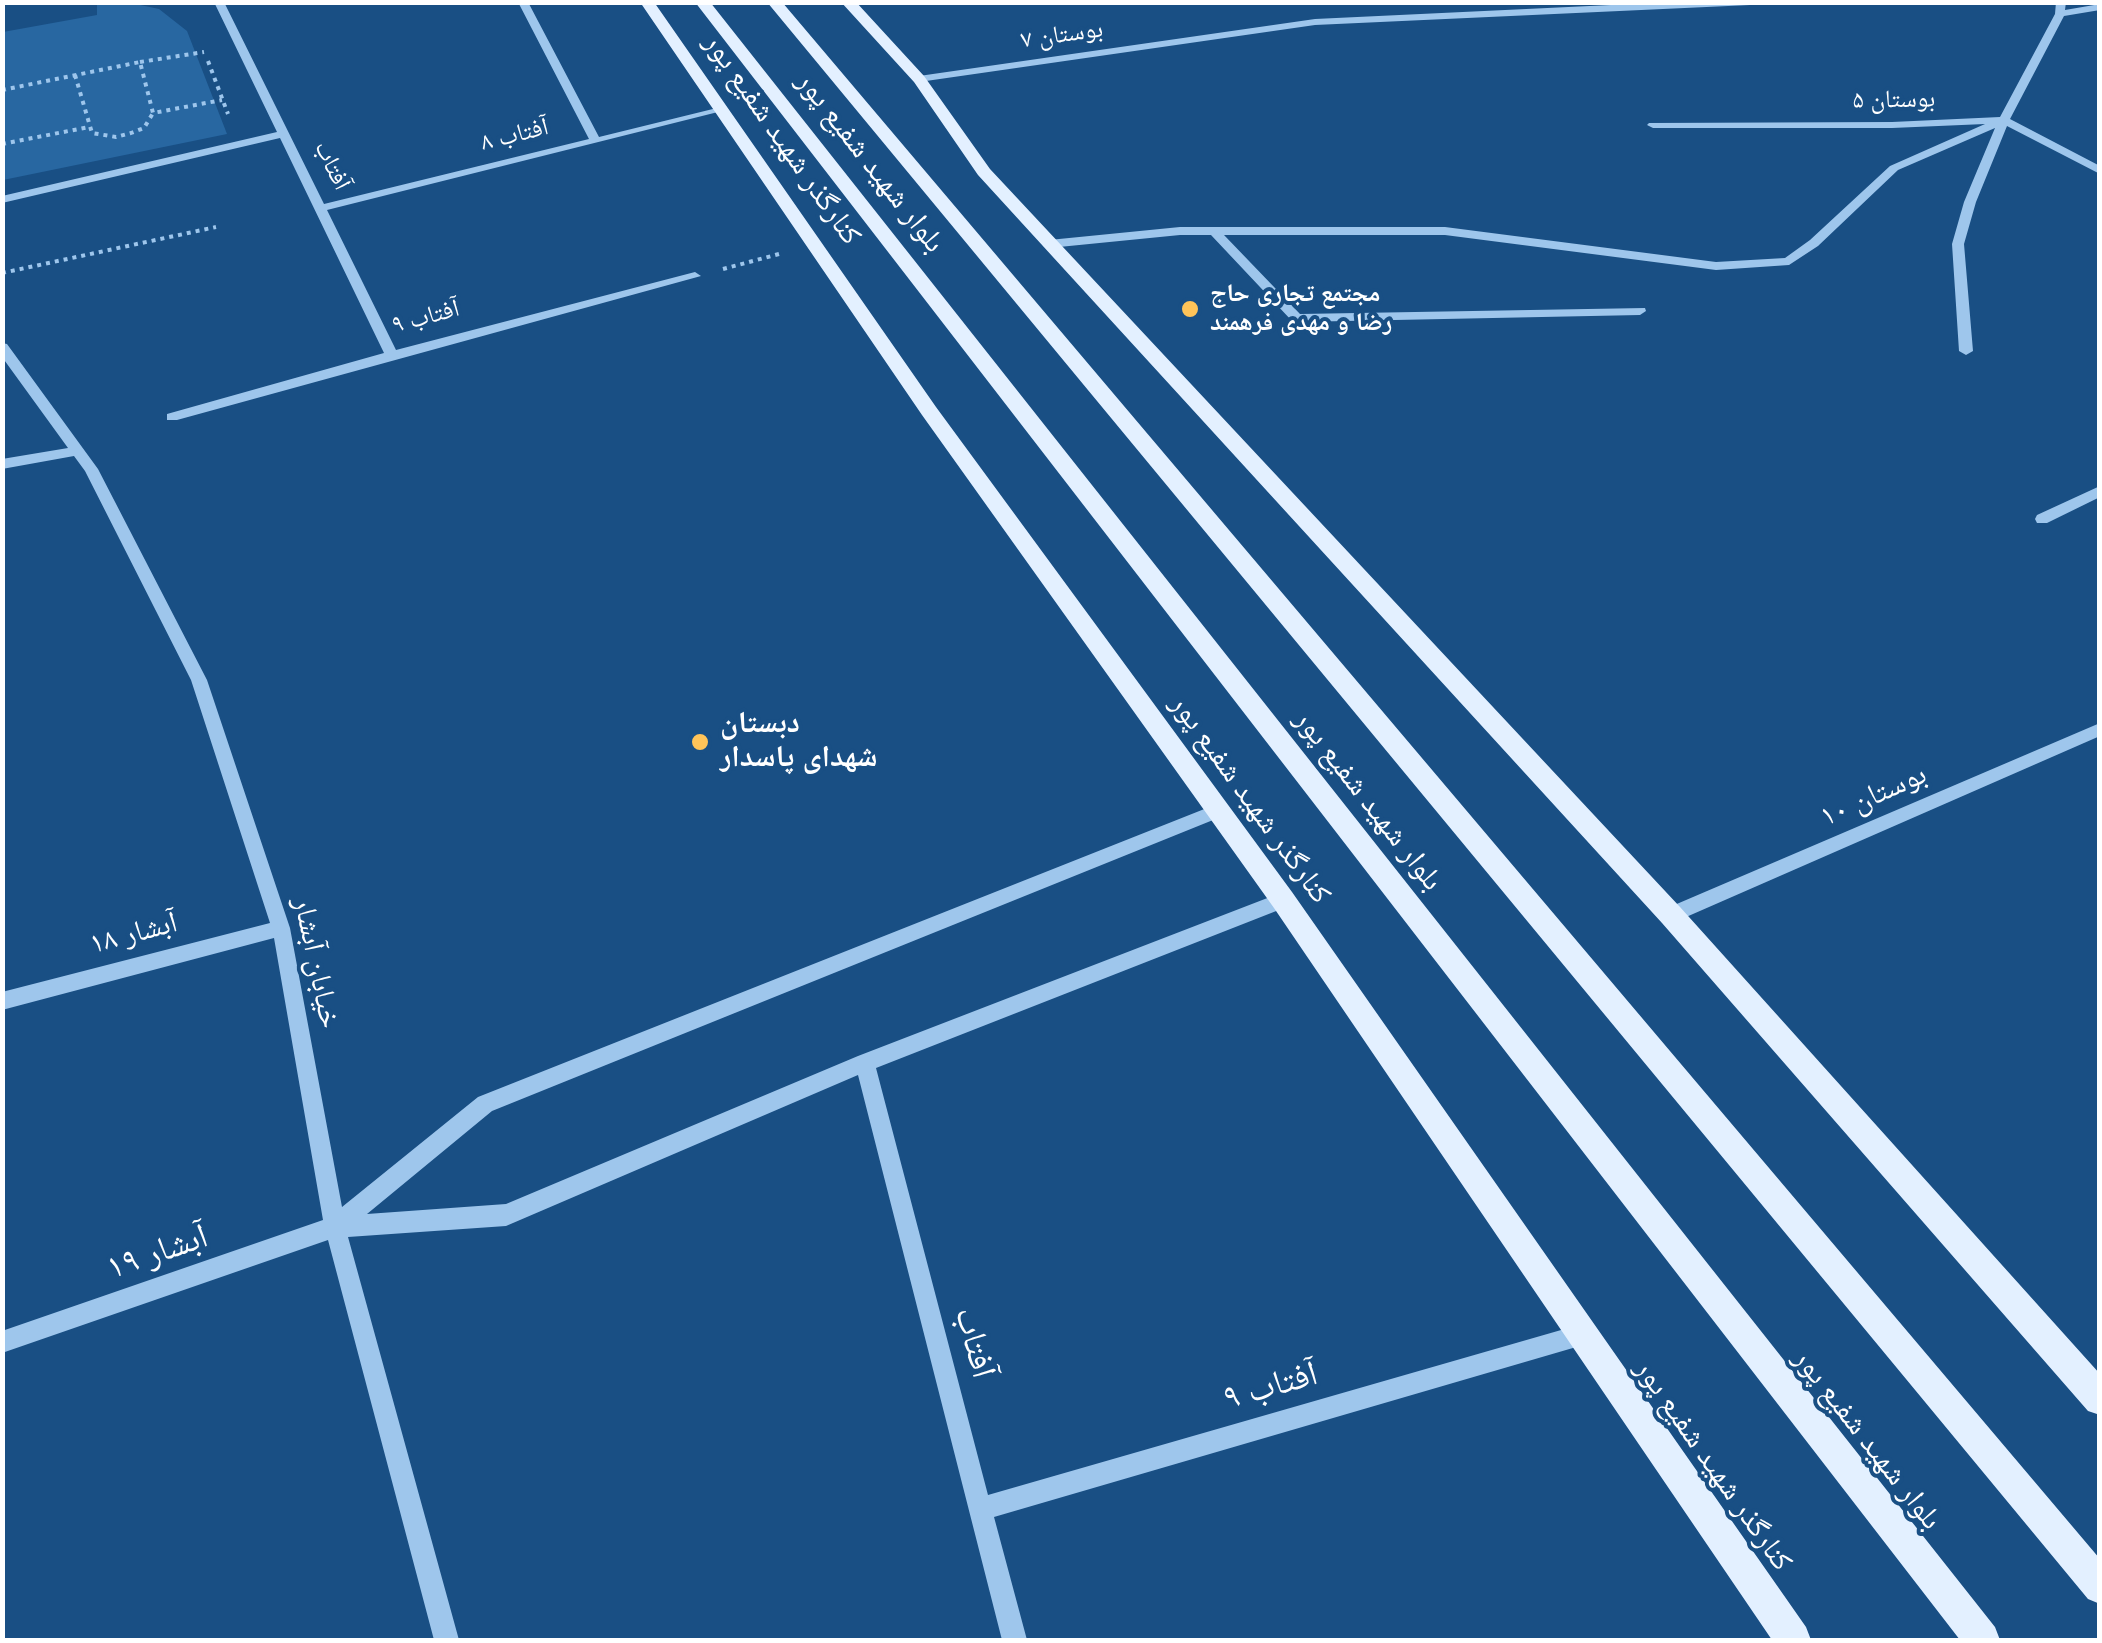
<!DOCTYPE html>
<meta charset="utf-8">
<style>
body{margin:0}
#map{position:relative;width:2102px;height:1643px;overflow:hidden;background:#194f84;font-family:"Nunito Sans",sans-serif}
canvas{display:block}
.frame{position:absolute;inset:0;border:5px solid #fff;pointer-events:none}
</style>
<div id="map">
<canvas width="2102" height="1643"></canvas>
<div class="frame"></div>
</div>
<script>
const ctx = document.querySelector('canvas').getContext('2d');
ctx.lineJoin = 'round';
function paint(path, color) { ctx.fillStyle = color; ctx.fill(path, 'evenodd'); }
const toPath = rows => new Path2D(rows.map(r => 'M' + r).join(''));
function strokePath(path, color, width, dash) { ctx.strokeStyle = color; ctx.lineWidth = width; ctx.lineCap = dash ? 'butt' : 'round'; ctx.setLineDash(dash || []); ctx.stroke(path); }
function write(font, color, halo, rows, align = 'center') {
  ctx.font = font + ' "Nunito Sans","Noto Naskh Arabic",sans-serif'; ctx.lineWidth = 8; ctx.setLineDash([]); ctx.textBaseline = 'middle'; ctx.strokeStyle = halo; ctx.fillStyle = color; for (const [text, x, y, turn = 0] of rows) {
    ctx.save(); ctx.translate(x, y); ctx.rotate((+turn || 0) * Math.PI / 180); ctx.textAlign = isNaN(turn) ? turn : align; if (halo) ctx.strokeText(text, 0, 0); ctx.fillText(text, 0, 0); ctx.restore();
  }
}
const green = toPath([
 [97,3,131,3,159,9,187,31,227,134,3,180,3,32,97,15]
]);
const path = toPath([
 [208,61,228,114],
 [140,62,204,52],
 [75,75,92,133,116,137,131,133,144,128,153,113],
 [2,90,140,62,153,113,222,100],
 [2,144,89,127],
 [723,269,779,254],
 [2,273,216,227]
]);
const minor = toPath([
 [214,2,224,2,324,204,589,139,518,2,528,2,599,137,721,107,726,110,327,210,396,350,695,272,701,276,177,420,167,420,167,414,384,353,280,138,2,203,2,196,277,132,214,2],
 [1674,2,1755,2,1750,5,1315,25,919,82,914,79,919,76,1315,19,1674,2],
 [2056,2,2066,2,2065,10,2100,4,2100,10,2064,16,2010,119,2100,166,2100,174,2007,126,1976,202,1964,244,1973,351,1966,355,1959,351,1952,244,1964,202,1995,128,1898,170,1818,246,1789,265,1716,270,1445,235,1224,235,1300,314,1645,308,1646,311,1640,315,1297,322,1292,321,1211,235,1180,235,1049,248,1043,244,1049,240,1180,227,1445,227,1716,262,1785,258,1810,240,1890,166,1985,124,1892,128,1653,128,1647,125,1649,123,1892,122,2000,117,2055,14,2056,2],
 [2,343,7,344,98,469,207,680,290,928,342,1207,478,1097,1217,804,1223,806,1226,811,1223,816,492,1111,367,1214,506,1204,858,1056,1283,892,1289,894,1292,900,1289,906,876,1068,988,1495,1582,1324,1590,1327,1593,1335,1590,1343,994,1517,1027,1640,1002,1640,858,1075,506,1226,348,1237,459,1640,434,1640,328,1240,2,1353,2,1331,323,1220,274,938,2,1010,2,992,270,923,191,680,85,471,74,456,2,469,2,459,68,448,2,357,2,343],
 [2100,486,2100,497,2047,523,2037,523,2035,519,2037,515,2100,486],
 [2100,723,2100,736,1677,921,1671,923,1665,921,1662,915,1665,909,2100,723]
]);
const major = toPath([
 [640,2,654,2,936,407,1292,892,1806,1627,1811,1640,1772,1640,1274,908,922,415,640,2],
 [695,2,710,2,1995,1627,2000,1640,1960,1640,695,2],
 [767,2,782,2,2100,1559,2100,1604,2088,1599,767,2],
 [841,2,856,2,924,76,990,169,1680,907,2100,1374,2100,1415,2088,1411,1662,923,978,175,914,82,841,2]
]);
const markers = [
 [1190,309,10,"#ffc459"],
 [700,742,10,"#ffc459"]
];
const farStreetnames = [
 ["بوستان ۷",1062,36,-8],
 ["بوستان ۵",1894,101,-1],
 ["آفتاب ۸",515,136,-14],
 ["آفتاب",331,166,64],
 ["آفتاب ۹",426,318,-15]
];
const farPoinames = [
 ["مجتمع تجاری حاج",1210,295],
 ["رضا و مهدی فرهمند",1210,324]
];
const streetNames = [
 ["کنارگذر شهید شفیع پور",781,140,55],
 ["بلوار شهید شفیع پور",869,163,52],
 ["بوستان ۱۰",1874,797,-24],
 ["کنارگذر شهید شفیع پور",1249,800,54],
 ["بلوار شهید شفیع پور",1367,801,52],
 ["آبشار ۱۸",134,935,-15],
 ["خیابان آبشار",315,963,78],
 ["بلوار شهید شفیع پور",1866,1440,52],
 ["کنارگذر شهید شفیع پور",1712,1466,55]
];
const poiNames = [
 ["دبستان",720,725],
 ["شهدای پاسدار",720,759]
];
const nearStreetnames = [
 ["آبشار ۱۹",158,1254,-19],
 ["آفتاب",973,1343,75],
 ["آفتاب ۹",1271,1388,-16]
];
paint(green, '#2867a1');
strokePath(path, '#9ec6ec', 4, [4, 5]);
paint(minor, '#9ec6ec');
paint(major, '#e3f0ff');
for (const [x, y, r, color] of markers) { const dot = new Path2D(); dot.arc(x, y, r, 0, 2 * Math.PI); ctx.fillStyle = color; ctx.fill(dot); strokePath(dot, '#194f84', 4); }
write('25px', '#fff', '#194f84', farStreetnames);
write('bold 25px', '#fff', '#194f84', farPoinames, 'left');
write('30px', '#fff', '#194f84', streetNames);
write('bold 30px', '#fff', '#194f84', poiNames, 'left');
write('35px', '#fff', '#194f84', nearStreetnames);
</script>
